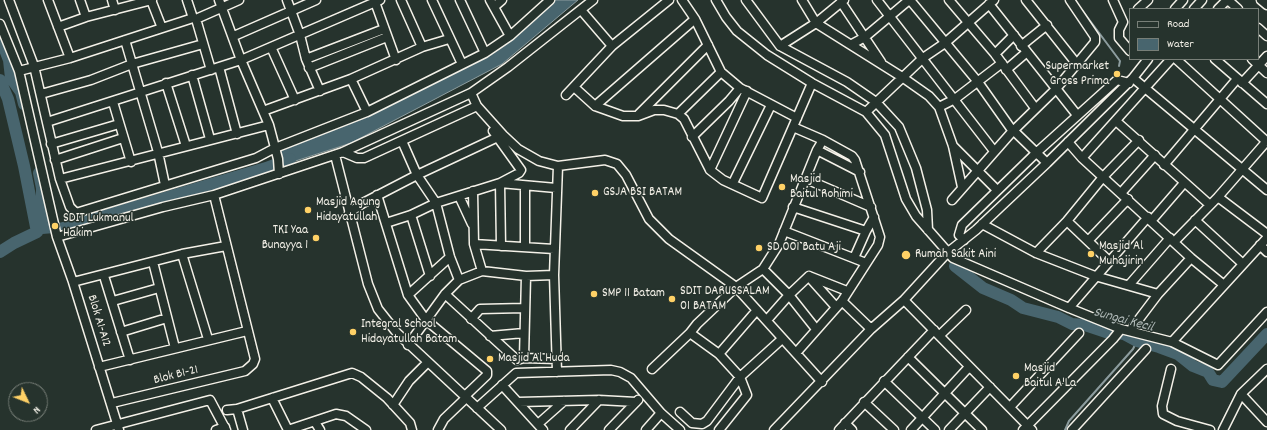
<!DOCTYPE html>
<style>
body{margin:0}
#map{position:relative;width:1267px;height:430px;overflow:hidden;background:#26332d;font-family:Dekko,sans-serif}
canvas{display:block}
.legend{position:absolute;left:1129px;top:8px;width:130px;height:52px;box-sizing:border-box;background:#26332d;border:1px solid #787f78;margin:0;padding:5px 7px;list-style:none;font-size:12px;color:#f4f1e8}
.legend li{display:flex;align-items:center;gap:8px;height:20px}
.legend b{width:20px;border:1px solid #787f78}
.north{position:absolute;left:8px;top:382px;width:40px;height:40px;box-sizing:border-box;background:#26332d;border:1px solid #787f78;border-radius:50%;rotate:133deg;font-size:11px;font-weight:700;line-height:16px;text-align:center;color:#f4f1e8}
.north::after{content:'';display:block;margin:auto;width:14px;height:18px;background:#ffd166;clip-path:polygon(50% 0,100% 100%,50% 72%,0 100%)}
</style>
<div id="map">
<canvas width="1267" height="430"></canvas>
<ul class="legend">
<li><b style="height:5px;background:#26332d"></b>Road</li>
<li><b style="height:11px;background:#48656e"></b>Water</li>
</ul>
<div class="north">N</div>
</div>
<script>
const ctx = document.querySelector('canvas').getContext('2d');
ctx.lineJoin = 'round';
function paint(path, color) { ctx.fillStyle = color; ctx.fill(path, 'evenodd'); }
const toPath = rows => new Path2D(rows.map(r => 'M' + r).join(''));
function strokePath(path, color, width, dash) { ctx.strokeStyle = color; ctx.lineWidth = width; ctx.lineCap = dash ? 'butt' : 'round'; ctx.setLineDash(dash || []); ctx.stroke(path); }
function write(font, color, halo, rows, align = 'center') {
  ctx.font = font + ' Dekko,sans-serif'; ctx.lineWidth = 3; ctx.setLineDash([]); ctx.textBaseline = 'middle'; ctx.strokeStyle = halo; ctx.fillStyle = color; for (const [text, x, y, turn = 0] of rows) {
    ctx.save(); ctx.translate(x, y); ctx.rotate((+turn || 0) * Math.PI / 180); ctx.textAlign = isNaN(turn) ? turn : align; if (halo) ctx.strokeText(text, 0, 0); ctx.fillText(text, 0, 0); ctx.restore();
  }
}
const water = toPath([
 [551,0,578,0,502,64,351,143,277,167,273,153,496,49,551,0]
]);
const stream = toPath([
 [1082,10,1120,61,1119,66],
 [1065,430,1069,421,1133,349,1137,341]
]);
const river = toPath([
 [0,37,9,60,11,78,21,92,24,104],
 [0,80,8,99,24,166,37,232,14,243,0,252],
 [39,173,42,188,42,228,54,227,60,229,266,168,290,159],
 [955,266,983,288,1011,300,1023,308,1058,317,1072,324,1085,325,1106,332,1124,334,1137,341,1159,347,1178,354,1193,366,1208,372,1213,380,1222,382,1267,334]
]);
const minor = toPath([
 [9,0,34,66,60,179,70,207,76,213,256,158,275,148,367,112,485,53,510,36,550,0],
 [48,0,70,58],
 [80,0,86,17],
 [112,0,115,10],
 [151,0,162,28],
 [187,0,193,18],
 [219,0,241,60,269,125,278,159,279,174],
 [287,0,300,35,306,59,320,91],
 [401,0,422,47],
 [432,0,462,64],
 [460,0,485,53],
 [490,0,510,36],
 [682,0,695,19,721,72,740,88,797,118],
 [716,0,726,17,737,31,767,55,812,83,866,112,885,135,906,199,916,216,953,258,1069,308,1121,329,1172,342,1218,365,1267,312],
 [746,0,780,46,847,82,876,102,899,127,916,168,927,210,928,230],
 [802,0,816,23,902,77,929,96,939,107,953,146,962,187],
 [877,0,994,151],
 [910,0,978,82,1012,130,1011,133,952,200],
 [949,0,995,54,1035,108],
 [1026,0,1076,63],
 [1113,0,1123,22,1119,30,1119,38,1130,51],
 [1228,0,1238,9],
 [1261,0,1267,5],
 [375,2,396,60],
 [841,2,881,62],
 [989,4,1077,115],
 [494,7,502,0],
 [1138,9,1148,0],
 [1175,9,1183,0],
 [1194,9,1202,0],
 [1218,9,1227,0],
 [581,10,612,46],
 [196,19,211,70],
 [0,24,19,71,57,237,73,282,119,430],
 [58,27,86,17,152,0],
 [1258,28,1267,36],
 [234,36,316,0],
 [125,40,158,152,165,185],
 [852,44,865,37,909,0],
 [780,46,816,23,844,0],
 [1021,46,1047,25],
 [271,47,295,100],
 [995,54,1014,35],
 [306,59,384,29],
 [1176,59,1266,141],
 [1215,59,1267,104],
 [1252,59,1267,73],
 [219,67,237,134],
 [309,68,387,37],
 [1006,70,1027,52],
 [19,71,70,58,193,18,196,19,239,0],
 [192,75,210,139],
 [1133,78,1267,190],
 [351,79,367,112],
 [166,83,186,146],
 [1242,83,1267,56],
 [574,87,595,106,623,116,638,116,654,110,664,110,678,114,684,119,710,170,723,180,762,198,812,83],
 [471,93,477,106,503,135,518,149,539,161,558,166,605,160,617,164,626,175,649,219,669,239,736,287,822,382],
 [41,94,91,80,132,64,203,44],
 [566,95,612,46,669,0],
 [113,102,131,162],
 [595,106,695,19],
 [939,107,955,99,1002,63],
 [263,111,351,79,422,47,449,39],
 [866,112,923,58,945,43,994,0],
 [639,114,708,45],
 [678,114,721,72],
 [1116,121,1210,205],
 [47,122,241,60,380,0],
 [793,127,823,140,852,156,855,160,880,237,878,245,842,301,796,353],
 [493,131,521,170,519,173,500,183,501,246],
 [692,137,729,101,740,88],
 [402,141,417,175,436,203,450,257,459,280],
 [1068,142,1082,158,1191,258,1224,285],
 [51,144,119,124],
 [953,146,997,190],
 [817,150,860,172],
 [343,152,357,158,364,158,477,106],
 [335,155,368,284,378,309,397,333,501,430],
 [1082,158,1171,59],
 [55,160,123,138],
 [1047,163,1015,132,1015,129,1056,89,1095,42,1095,37,1070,0],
 [1164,165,1237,79],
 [710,170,747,91],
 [60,179,269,125],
 [806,179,871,207],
 [733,183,771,105],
 [525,186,525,247],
 [473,191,474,244,482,271],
 [1121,193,1155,155],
 [377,195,408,295,426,320,487,371,487,375,465,396],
 [459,196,472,224],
 [1218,197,1267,234],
 [793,207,866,231],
 [349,213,363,203,417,175,498,137],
 [411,215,430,276],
 [1152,220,1184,183],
 [1195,220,1243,264],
 [1067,221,1109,261],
 [386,223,411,215,436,203,500,183,556,188],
 [982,224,1036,253,1095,276,1158,294],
 [784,231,866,263],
 [57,237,163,207,214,195,343,152,471,93,508,67,593,0],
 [964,240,959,235,962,225,1036,153,1117,80,1129,83],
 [1088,241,1128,199],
 [1174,242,1218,197,1267,141],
 [474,244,554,249],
 [1260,245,1267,252],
 [1036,253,1067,221,1103,177,1139,140],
 [182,254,208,339],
 [854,258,866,231,874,217],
 [153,262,175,348],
 [763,269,789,295,816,329],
 [104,276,130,360],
 [809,276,847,291],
 [810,278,836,307],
 [73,282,182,254,226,246],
 [1129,285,1170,238],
 [445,294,517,360,524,358,557,359],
 [408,295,450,257],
 [904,300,1032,430],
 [113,301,159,288],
 [842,301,871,329],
 [1069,308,1148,217],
 [471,319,480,309,524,308],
 [767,320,789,295,809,276],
 [1130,331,1158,294,1191,258],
 [121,332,167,318],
 [940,335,966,310],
 [490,336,524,333],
 [1172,342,1267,238],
 [408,345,445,294,459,280,482,271,526,276,554,275],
 [719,354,757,310],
 [908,357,982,430],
 [524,358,526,276],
 [99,367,247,331],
 [652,369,690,333],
 [1171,369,1162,406,1163,414,1177,421,1210,430],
 [557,372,554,275,558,166],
 [884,381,935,430],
 [502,385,543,430],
 [1241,394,1267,422],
 [272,398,288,430],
 [519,402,599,400,636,402],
 [864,402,894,430],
 [112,403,245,371,253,364,255,359,214,195],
 [393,405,409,381,427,363],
 [1010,407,1079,333],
 [477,408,516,373,611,370,620,372,631,378,661,413,680,430],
 [237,409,243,430],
 [227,410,237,409,352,373,361,377,387,398,410,423,412,430],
 [680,412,692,423,702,424,707,421,740,377,782,339],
 [315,422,320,430],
 [845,423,852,430],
 [538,424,564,401],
 [96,430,210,400,226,430],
 [216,430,225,427],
 [288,430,336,414,346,416,366,430],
 [438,430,444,419,466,398],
 [570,430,599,400],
 [609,430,638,400],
 [646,430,661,413],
 [719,430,747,395,740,377,719,354,690,333,697,324,736,287,763,269,779,244,817,150,823,140],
 [774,430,871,329,904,300,947,253,976,230,1047,163,1133,78,1148,59],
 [839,430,934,330],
 [911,430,969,367],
 [949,430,990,387],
 [1023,430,1113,339,1121,329],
 [1072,430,1146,349],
 [1223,430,1241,394,1267,369]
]);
const markers = [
 [1117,74,4,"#ffd166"],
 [782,187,4,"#ffd166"],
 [595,193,4,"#ffd166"],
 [308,210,4,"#ffd166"],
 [55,226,4,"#ffd166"],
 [316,238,4,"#ffd166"],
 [759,248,4,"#ffd166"],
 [1091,254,4,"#ffd166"],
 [906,255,5,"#ffd166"],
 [594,294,4,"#ffd166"],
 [672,299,4,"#ffd166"],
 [353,332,4,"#ffd166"],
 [490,359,4,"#ffd166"],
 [1016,376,4,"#ffd166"]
];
const poiNames = [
 ["Supermarket",1109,67,"right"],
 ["Gross Prima",1109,82,"right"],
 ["Masjid",790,180],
 ["Baitul Rohimi",790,195],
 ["GSJA BSI BATAM",603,193],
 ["Masjid Agung",316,203],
 ["Hidayatullah",316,218],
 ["SDIT Lukmanul",63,219],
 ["Hakim",63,234],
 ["TKI Yaa",308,231,"right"],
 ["Bunayya 1",308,246,"right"],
 ["Masjid Al",1099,247],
 ["Muhajirin",1099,262],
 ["SD 001 Batu Aji",767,248],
 ["Rumah Sakit Aini",915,255],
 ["SDIT DARUSSALAM",680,292],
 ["01 BATAM",680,307],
 ["SMP 11 Batam",602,294],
 ["Integral School",361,325],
 ["Hidayatullah Batam",361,340],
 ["Masjid Al Huda",498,359],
 ["Masjid",1024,369],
 ["Baitul A'La",1024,384]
];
const streetNames = [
 ["Blok A1-A12",98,321,73],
 ["Blok B1-21",176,376,-14]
];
const waterNames = [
 ["Sungai Kecil",1123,321,15]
];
paint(water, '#48656e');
strokePath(water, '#8d9d9f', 1);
strokePath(stream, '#8d9d9f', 2);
strokePath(river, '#48656e', 12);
strokePath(minor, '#f4f1e8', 11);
strokePath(minor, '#26332d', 8);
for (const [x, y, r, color] of markers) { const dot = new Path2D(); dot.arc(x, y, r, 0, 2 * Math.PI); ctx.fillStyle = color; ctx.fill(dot); strokePath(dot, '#26332d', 1.5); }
write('13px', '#f4f1e8', '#26332d', poiNames, 'left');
write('13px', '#f4f1e8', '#26332d', streetNames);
write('italic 14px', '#afb9b7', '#26332d', waterNames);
</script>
